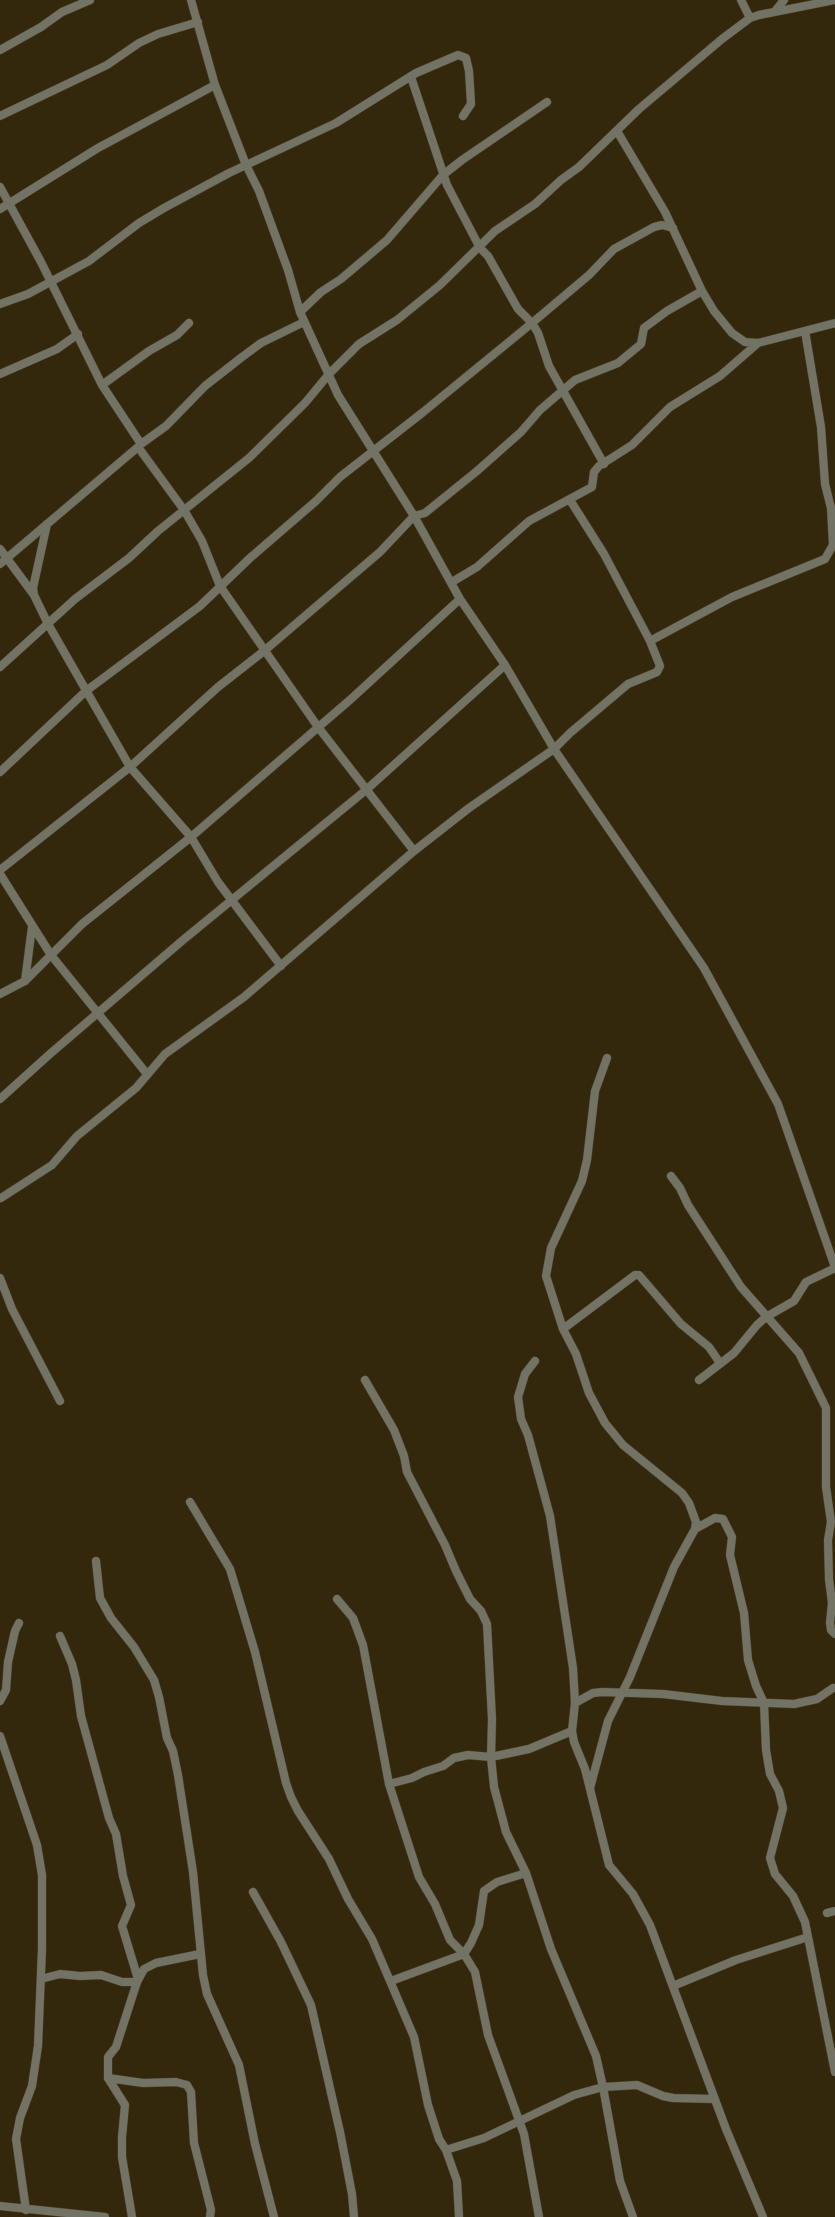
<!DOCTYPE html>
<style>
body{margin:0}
canvas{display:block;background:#33280c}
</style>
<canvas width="835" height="2217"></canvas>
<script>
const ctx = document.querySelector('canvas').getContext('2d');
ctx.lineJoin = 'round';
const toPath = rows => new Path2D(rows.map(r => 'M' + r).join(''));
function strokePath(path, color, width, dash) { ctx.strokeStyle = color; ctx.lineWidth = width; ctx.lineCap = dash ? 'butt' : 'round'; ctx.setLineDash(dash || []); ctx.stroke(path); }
const street = toPath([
 [191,0,215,85,246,165,259,191,288,270,300,312,338,395,414,516,460,599,505,665,554,749,704,968,778,1104,835,1267],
 [741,0,750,18],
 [776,10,784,0],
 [0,50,41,27,62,12,90,0],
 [411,77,447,185,480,248,488,256,518,309,532,323,538,333,549,366,604,464],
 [0,116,107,65,139,43,158,34,198,22],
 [617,131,665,212,702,291,714,311,732,333,745,342,758,343,835,323],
 [0,187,41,262,102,385,141,444,138,447,184,510,202,541,220,586,318,727,414,851],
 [0,209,98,148,215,85],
 [0,304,28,294,89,261,139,223,164,208,229,173,336,123,416,73,458,55,466,58,469,71,471,104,463,116],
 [300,312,321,292,341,279,387,240,443,175,462,160,547,102],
 [0,374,57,349,78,334],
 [102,385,149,351,177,335,189,323],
 [141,444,166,426,205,386,242,357,261,343,304,322],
 [47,524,33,588,34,595,48,624,130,767,191,837,218,882,281,966],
 [0,549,34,595],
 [0,564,138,447],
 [452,582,477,567,529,521,592,487,594,472,599,466,632,445,670,407,720,376,758,343],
 [650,641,732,597,825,559,833,545,831,508,825,484,821,427,805,331],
 [0,667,75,599,129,558,158,531,249,458,305,403,329,374,359,344,397,320,440,285,495,231,535,204,561,180,579,167,639,109,722,39,750,18,759,15,835,0],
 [0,772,86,691,200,606,250,558,316,501,340,477,422,413,532,323,589,275,614,249,654,227,662,225,673,228],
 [0,870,130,767,218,687,264,651,380,552,414,516,425,513,477,471,521,432,540,410,575,380,618,363,641,344,644,328,667,311,702,291],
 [0,874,51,955,147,1074],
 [25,981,32,927],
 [0,994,25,981,82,924,191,837,351,699,460,599],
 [0,1099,51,1053,183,940,366,790,505,665],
 [671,1176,680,1188,688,1205,741,1287,799,1353,826,1408,826,1487,831,1522,828,1540,829,1579,832,1603,830,1623,831,1630,835,1634],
 [1,1198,52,1165,77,1136,136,1088,165,1054,244,997,414,851,469,808,554,749,570,733,628,684,657,672,660,666,650,641,604,554,570,500],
 [0,1278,12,1309,60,1401],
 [563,1329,635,1275,639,1275,681,1324,709,1347,720,1363],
 [535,1361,525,1374,518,1397,521,1419,528,1435,550,1516,573,1668,575,1703,572,1731,574,1742,585,1769,609,1865,633,1894,650,1925,726,2129,763,2217],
 [365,1380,394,1430,404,1456,407,1472,445,1545,456,1571,470,1599,481,1611,487,1624,492,1719,491,1757,494,1787,506,1832,526,1873,497,1882,484,1891,479,1925,471,1943,464,1954,391,1981],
 [699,1380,734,1353,757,1325,766,1317,794,1301,806,1282,835,1268],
 [190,1502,230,1569,255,1652,286,1783,291,1797,298,1811,329,1859,348,1899,372,1939,414,2037,428,2105,439,2139,446,2150,457,2181,459,2217],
 [695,1529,715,1518,723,1519,732,1537,730,1555,744,1613,748,1660,756,1686,764,1703,766,1750,770,1774,779,1791,783,1808,770,1858,775,1874,793,1896,805,1922,835,2072],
 [96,1561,100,1598,111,1618,134,1647,154,1680,159,1697,167,1738,173,1751,178,1775,193,1872,203,1975,207,1994,239,2065,255,2144,274,2217],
 [337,1599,353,1618,363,1645,389,1784,419,1877,435,1904,450,1940,464,1954,475,1972,488,2035,524,2134,539,2217],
 [60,1636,72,1664,76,1680,81,1716,109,1818,116,1834,123,1876,131,1905,122,1926,138,1979],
 [0,1701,6,1690,8,1662,15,1631,19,1623],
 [575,1703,593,1693,602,1692,663,1694,722,1701,794,1704,817,1699,833,1688],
 [0,1736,37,1845,42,1875,42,1949,38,2046,32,2086,20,2118,16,2139,26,2210],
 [389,1784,412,1778,424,1772,443,1766,454,1758,468,1755,491,1757,529,1749,572,1731],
 [590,1788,608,1721,630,1677,674,1567,695,1529,696,1522,689,1503,682,1493,623,1445,605,1423,589,1393,576,1354,563,1329,546,1276,551,1248,582,1181,587,1160,595,1091,607,1058],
 [526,1873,551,1949,596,2056,603,2087,620,2181,633,2217],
 [253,1892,281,1942,311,2005,340,2132,352,2194,354,2217],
 [827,1913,835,1911],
 [41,1979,60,1974,80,1976,101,1975,122,1982,137,1982],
 [673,1986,736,1960,808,1937],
 [108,2078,143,2083,176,2082,187,2085,191,2092,194,2143,211,2210,210,2217],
 [446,2150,484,2138,574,2095,603,2087,637,2085,663,2096,673,2098,714,2099],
 [0,2206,105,2217],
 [132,2217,122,2157,122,2137,125,2105,108,2078,108,2057,116,2047,137,1982,144,1969,156,1963,200,1954]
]);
strokePath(street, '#4e4329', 9);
strokePath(street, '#737365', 8);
</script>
